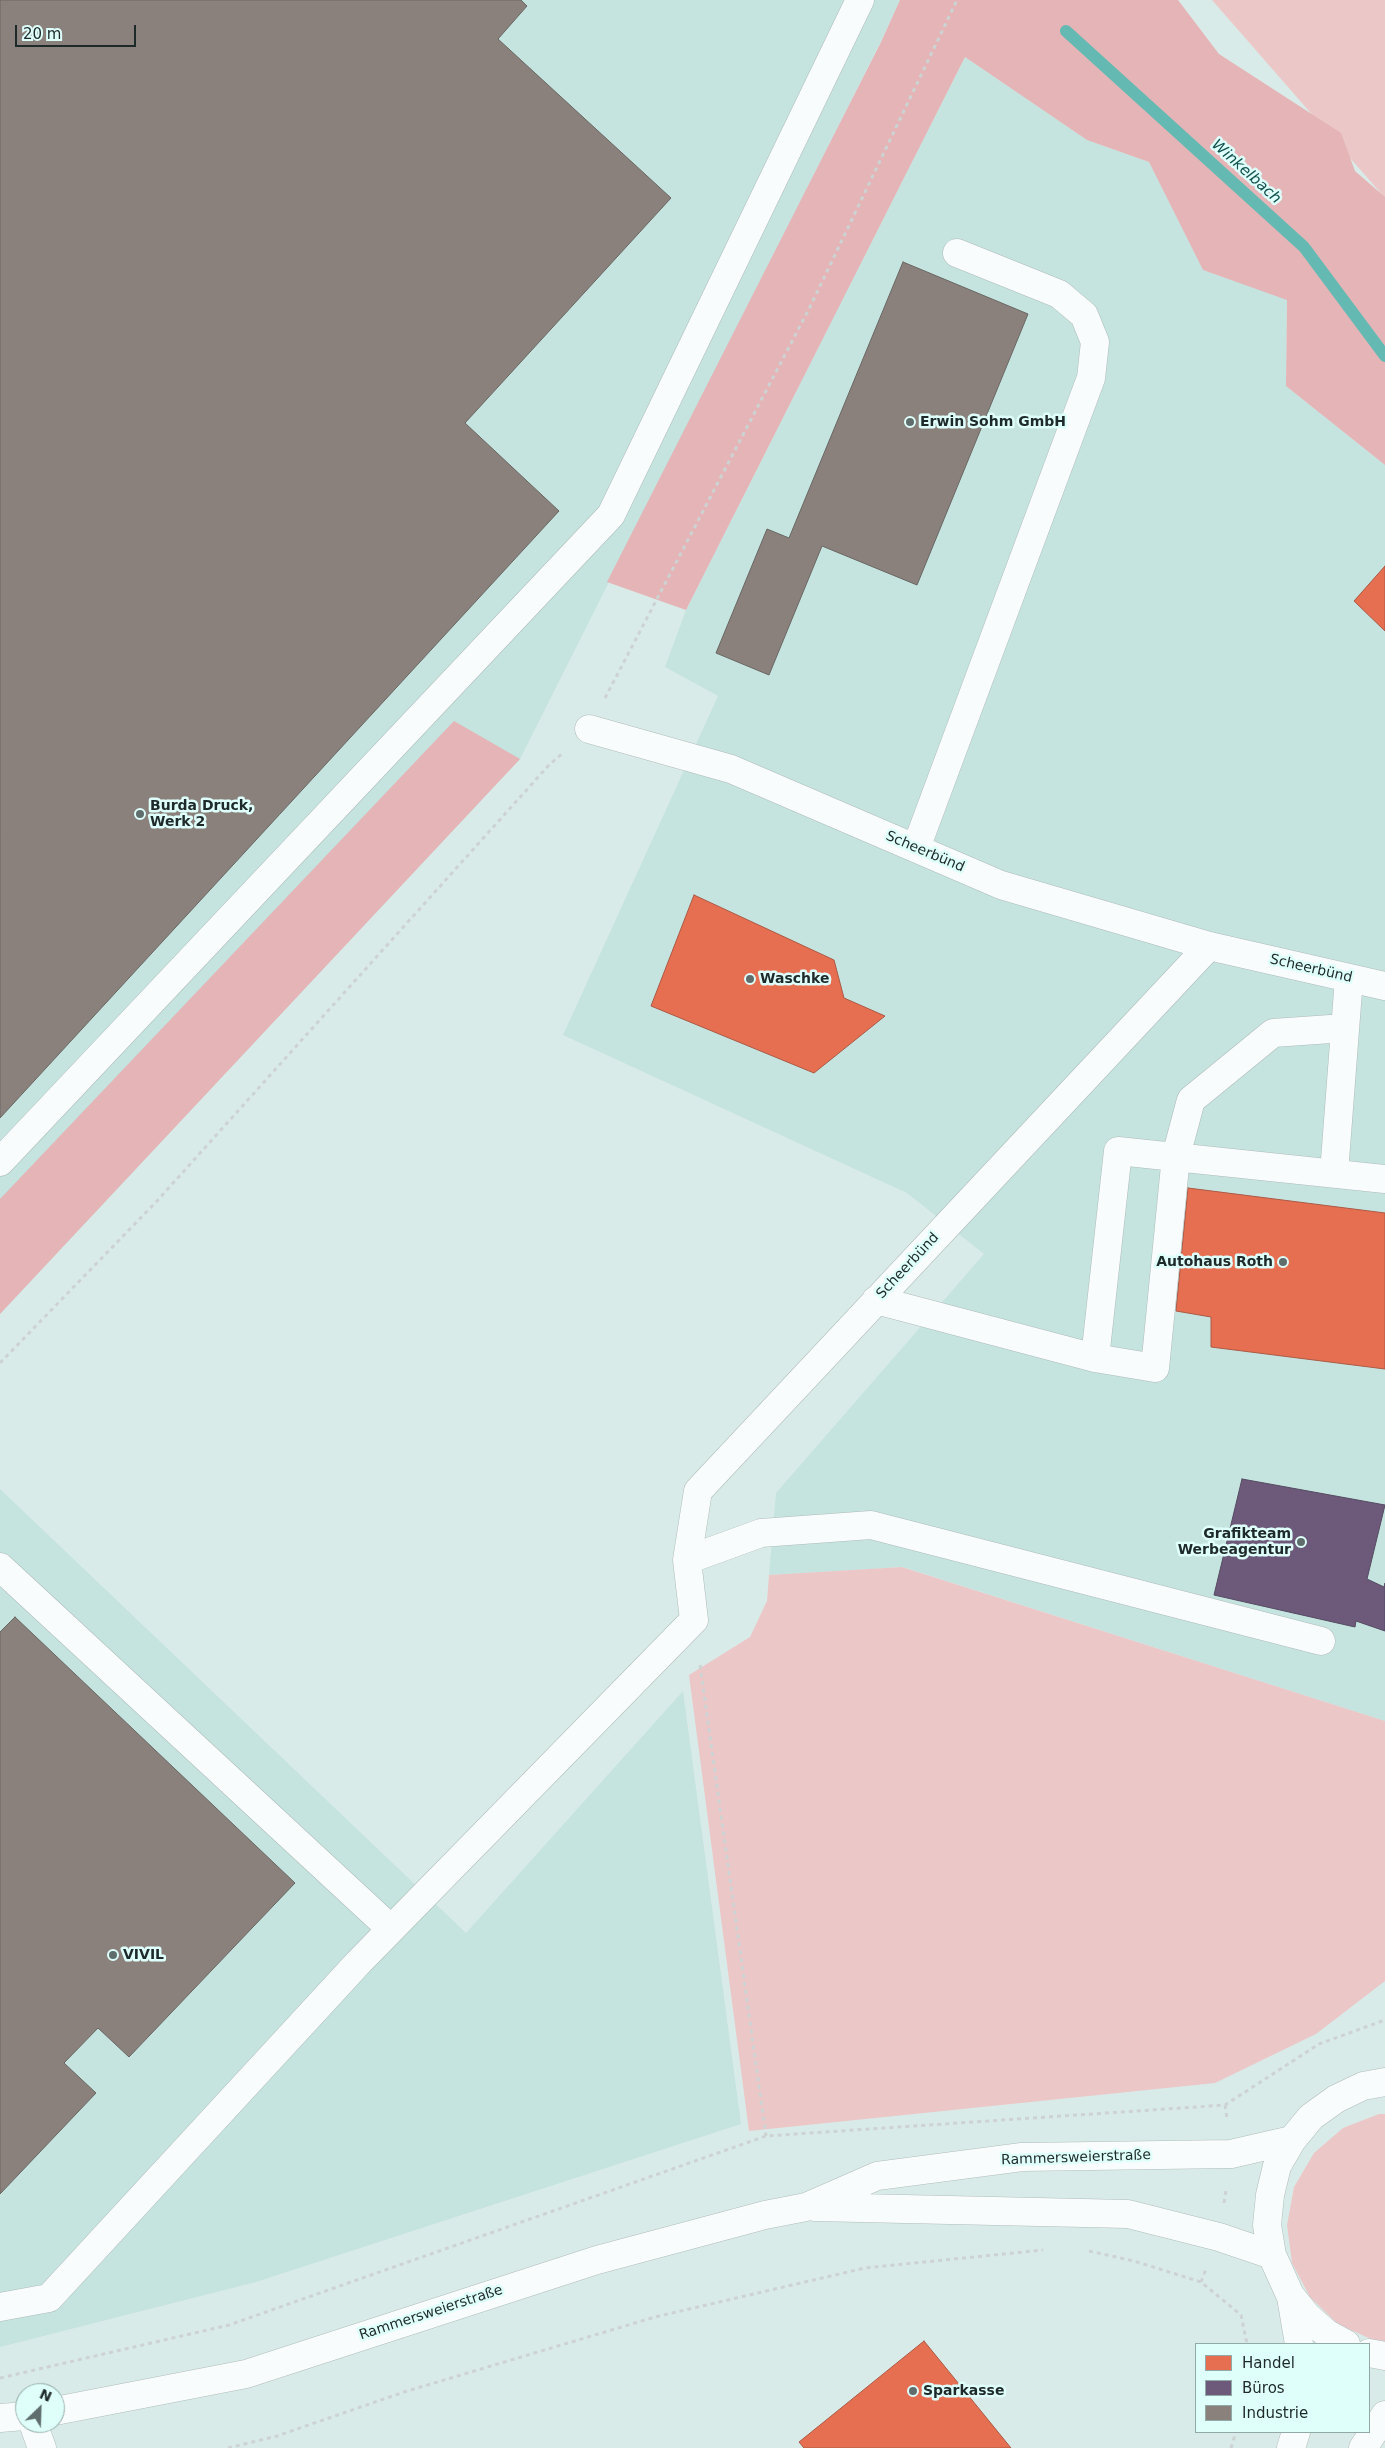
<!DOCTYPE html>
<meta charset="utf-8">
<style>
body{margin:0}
#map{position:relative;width:1385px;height:2448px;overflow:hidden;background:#d9ebe8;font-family:"DejaVu Sans",sans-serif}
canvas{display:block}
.legend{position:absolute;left:1195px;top:2343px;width:175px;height:90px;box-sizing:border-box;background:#dffffb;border:1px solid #92aaa7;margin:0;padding:6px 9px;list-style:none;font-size:15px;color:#1e2a29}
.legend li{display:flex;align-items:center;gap:10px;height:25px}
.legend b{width:25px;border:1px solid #92aaa7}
.north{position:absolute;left:15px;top:2383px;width:50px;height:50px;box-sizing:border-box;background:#dffffb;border:1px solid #92aaa7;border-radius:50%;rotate:24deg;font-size:14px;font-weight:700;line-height:20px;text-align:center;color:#1e2a29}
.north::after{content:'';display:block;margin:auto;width:18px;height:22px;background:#5f6e6c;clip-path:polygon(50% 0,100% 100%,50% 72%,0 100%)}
.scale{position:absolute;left:15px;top:25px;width:121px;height:22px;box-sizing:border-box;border:2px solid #1e2a29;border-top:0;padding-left:6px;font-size:15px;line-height:18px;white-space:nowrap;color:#1e2a29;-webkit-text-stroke:4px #dffffb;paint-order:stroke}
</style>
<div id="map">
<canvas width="1385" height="2448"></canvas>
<ul class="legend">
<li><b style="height:14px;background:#e76f51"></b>Handel</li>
<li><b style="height:14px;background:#6d597a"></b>Büros</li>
<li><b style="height:14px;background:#8a817c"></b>Industrie</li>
</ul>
<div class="north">N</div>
<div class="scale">20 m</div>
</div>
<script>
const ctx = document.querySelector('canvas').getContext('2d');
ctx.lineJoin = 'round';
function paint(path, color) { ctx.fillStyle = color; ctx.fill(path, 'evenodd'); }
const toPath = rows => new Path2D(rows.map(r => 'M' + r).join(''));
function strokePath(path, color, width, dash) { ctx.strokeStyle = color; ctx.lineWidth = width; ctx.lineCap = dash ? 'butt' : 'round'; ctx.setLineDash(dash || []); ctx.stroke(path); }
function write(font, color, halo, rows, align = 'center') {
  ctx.font = font + ' "DejaVu Sans",sans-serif'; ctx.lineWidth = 5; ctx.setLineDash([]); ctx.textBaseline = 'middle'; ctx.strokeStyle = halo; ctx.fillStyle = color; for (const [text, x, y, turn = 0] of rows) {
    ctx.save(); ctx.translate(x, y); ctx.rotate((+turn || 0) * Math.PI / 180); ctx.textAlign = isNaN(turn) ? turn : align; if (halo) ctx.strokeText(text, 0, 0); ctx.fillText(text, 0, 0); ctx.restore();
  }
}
const built = toPath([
 [0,0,900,0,881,41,520,759,0,1314],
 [965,57,1087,140,1149,162,1203,270,1287,299,1286,386,1385,465,1385,1721,903,1567,769,1575,776,1493,984,1254,907,1193,563,1035,718,696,665,667,686,610],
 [0,1489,466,1933,683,1691,741,2124,256,2282,0,2347]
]);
const green = toPath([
 [1212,0,1385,0,1385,198],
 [902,1567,1385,1721,1385,1981,1316,2034,1215,2083,749,2131,689,1675,750,1637,767,1601,769,1575],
 [1379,2114,1385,2114,1385,2341,1373,2340,1338,2324,1310,2297,1292,2263,1287,2225,1294,2187,1314,2153,1343,2128]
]);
const forest = toPath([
 [900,0,1178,0,1219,54,1341,133,1355,171,1385,197,1385,465,1286,386,1287,300,1203,270,1149,162,1087,140,965,57,686,610,607,582,881,42],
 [454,721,520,759,0,1314,0,1199]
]);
const shops = toPath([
 [1385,566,1385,631,1354,601,1385,566],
 [694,895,834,960,844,998,885,1016,814,1073,651,1006,694,895],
 [1188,1188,1385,1213,1385,1369,1211,1347,1211,1317,1176,1311,1188,1188],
 [924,2341,1011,2448,804,2448,799,2442,924,2341]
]);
const offices = toPath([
 [1242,1479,1385,1505,1367,1579,1384,1587,1385,1583,1385,1631,1356,1621,1355,1627,1214,1595,1242,1479]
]);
const industry = toPath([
 [0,0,521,0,527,6,498,39,671,198,465,423,559,511,0,1118,0,0],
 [903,262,1028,314,917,585,822,546,769,675,716,653,767,529,789,538,903,262],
 [15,1617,295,1883,129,2057,98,2028,64,2063,96,2093,0,2194,0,1632,15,1617]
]);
const stream = toPath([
 [1066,31,1304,247,1385,356]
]);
const path = toPath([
 [605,698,810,307,957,0],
 [0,1363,157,1201,549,765,564,752],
 [700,1665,766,2136],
 [1225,2105,1227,2119],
 [1224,2203,1226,2190],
 [1089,2251,1134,2261,1201,2282,1241,2315,1247,2344],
 [1201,2282,1206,2269],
 [0,2378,229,2325,766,2136,1225,2105,1319,2044,1385,2020],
 [228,2448,277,2436,404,2392,655,2317,865,2268,1043,2250],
 [1231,2448,1236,2432]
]);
const minor = toPath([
 [589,729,731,769,1001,885,1209,946,1385,986],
 [916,848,1091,378,1095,342,1084,315,1059,294,957,253],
 [0,1162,611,515,860,0],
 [1334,1173,1349,978],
 [876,1300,1095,1358,1155,1368,1176,1156,1191,1100,1273,1033,1345,1028],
 [1095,1358,1118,1151,1385,1179],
 [687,1560,761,1533,871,1525,1321,1641],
 [0,1567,391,1929],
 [815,2207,1128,2214,1219,2237,1272,2255],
 [1291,2297,1299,2344],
 [0,2307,49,2298,358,1963,694,1620,687,1560,698,1491,1209,946],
 [1346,2344,1326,2333,1307,2316,1290,2295,1272,2255,1267,2225,1270,2195,1277,2166,1292,2140,1311,2117,1336,2099,1363,2086,1385,2082],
 [1369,2353,1385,2356],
 [55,2411,246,2374,597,2260,765,2215,806,2207,877,2176,1022,2157,1231,2154,1292,2140],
 [0,2418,25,2416],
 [33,2423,42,2448],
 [1291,2448,1296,2432],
 [1363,2448,1385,2415]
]);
const markers = [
 [910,422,5,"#5f6e6c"],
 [140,814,5,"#5f6e6c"],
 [750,979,5,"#5f6e6c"],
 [1283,1262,5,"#5f6e6c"],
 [1301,1542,5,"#5f6e6c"],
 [113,1955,5,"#5f6e6c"],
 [913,2391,5,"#5f6e6c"]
];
const poiNames = [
 ["Erwin Sohm GmbH",920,422],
 ["Burda Druck,",150,806],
 ["Werk 2",150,822],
 ["Waschke",760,979],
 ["Autohaus Roth",1273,1262,"right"],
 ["Grafikteam",1291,1534,"right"],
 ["Werbeagentur",1291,1550,"right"],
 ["VIVIL",123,1955],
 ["Sparkasse",923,2391]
];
const streetNames = [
 ["Scheerbünd",925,852,23],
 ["Scheerbünd",1311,969,13],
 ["Scheerbünd",908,1266,-47],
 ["Rammersweierstraße",1076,2158,-2],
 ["Rammersweierstraße",431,2313,-18]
];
const waterNames = [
 ["Winkelbach",1246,172,42]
];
paint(built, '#c5e3df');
paint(green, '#ecc7c8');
paint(forest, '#e5b4b6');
paint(shops, '#e76f51');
strokePath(shops, '#ab5a45', 1);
paint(offices, '#6d597a');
strokePath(offices, '#554b62', 1);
paint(industry, '#8a817c');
strokePath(industry, '#6a6763', 1);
strokePath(stream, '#64bab3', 12);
strokePath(minor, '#aebcba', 29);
strokePath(path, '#cdd2d2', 3, [4, 4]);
strokePath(minor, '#f9fcfc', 28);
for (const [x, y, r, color] of markers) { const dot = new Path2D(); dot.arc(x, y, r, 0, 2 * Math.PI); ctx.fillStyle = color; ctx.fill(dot); strokePath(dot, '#dffffb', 2); }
write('bold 14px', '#1e2a29', '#dffffb', poiNames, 'left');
write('14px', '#1e2a29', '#dffffb', streetNames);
write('italic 15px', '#11514c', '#dffffb', waterNames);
</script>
